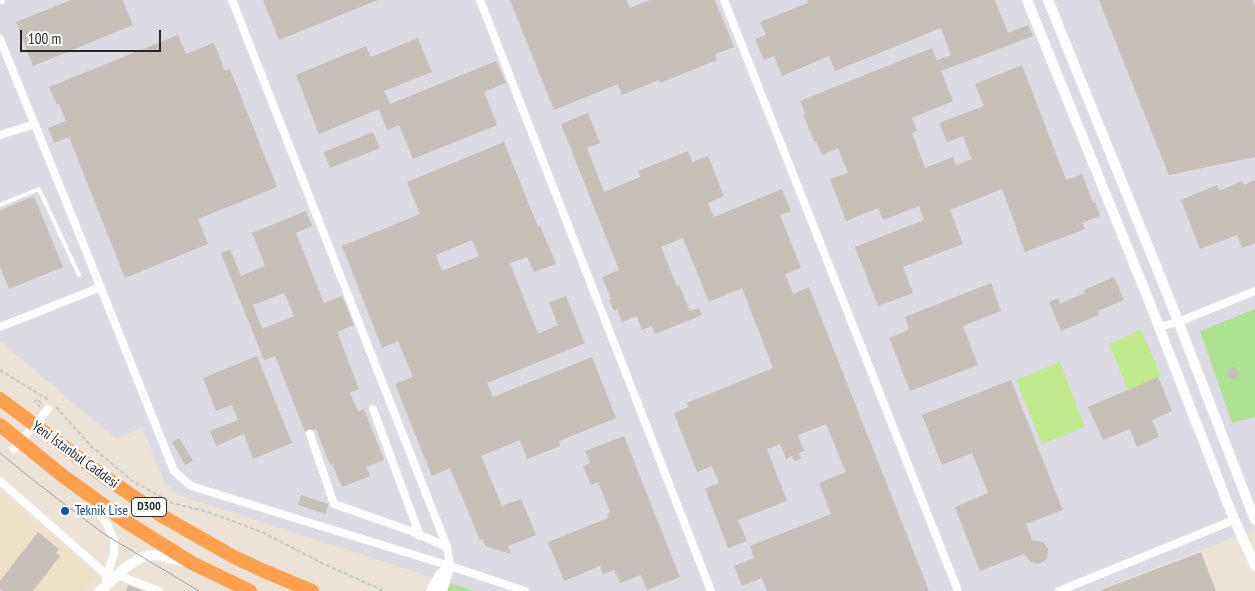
<!DOCTYPE html>
<meta charset="utf-8">
<style>
body{margin:0}
#map{position:relative;width:1255px;height:591px;overflow:hidden;background:#ebe3d8;font-family:"PT Sans Narrow",sans-serif}
canvas{display:block}
.scale{position:absolute;left:20px;top:30px;width:141px;height:22px;box-sizing:border-box;border:2px solid #272727;border-top:0;padding-left:6px;font-size:15px;line-height:18px;white-space:nowrap;color:#272727;-webkit-text-stroke:4px #fff;paint-order:stroke}
</style>
<div id="map">
<canvas width="1255" height="591"></canvas>
<div class="scale">100 m</div>
</div>
<script>
const ctx = document.querySelector('canvas').getContext('2d');
ctx.lineJoin = 'round';
function paint(path, color) { ctx.fillStyle = color; ctx.fill(path, 'evenodd'); }
const toPath = rows => new Path2D(rows.map(r => 'M' + r).join(''));
function strokePath(path, color, width, dash) { ctx.strokeStyle = color; ctx.lineWidth = width; ctx.lineCap = dash ? 'butt' : 'round'; ctx.setLineDash(dash || []); ctx.stroke(path); }
function write(font, color, halo, rows, align = 'center') {
  ctx.font = font + ' "PT Sans Narrow",sans-serif'; ctx.lineWidth = 5; ctx.setLineDash([]); ctx.textBaseline = 'middle'; ctx.strokeStyle = halo; ctx.fillStyle = color; for (const [text, x, y, turn = 0] of rows) {
    ctx.save(); ctx.translate(x, y); ctx.rotate((+turn || 0) * Math.PI / 180); ctx.textAlign = isNaN(turn) ? turn : align; if (halo) ctx.strokeText(text, 0, 0); ctx.fillText(text, 0, 0); ctx.restore();
  }
}
const industrial = toPath([
 [0,0,1255,0,1255,529,1096,591,473,591,185,497,172,490,164,481,142,428,116,439,0,341]
]);
const education = toPath([
 [0,492,98,575,85,591,0,591]
]);
const green = toPath([
 [1255,309,1255,417,1232,423,1200,331],
 [450,583,473,591,447,591]
]);
const pitch = toPath([
 [1141,330,1161,376,1128,390,1109,344],
 [1060,362,1085,427,1042,444,1016,380]
]);
const building = toPath([
 [71,0,123,0,133,25,33,66,16,22],
 [263,0,378,0,279,40],
 [510,0,626,0,630,8,650,0,715,0,734,47,715,54,717,60,660,83,659,80,622,95,618,84,554,110],
 [807,0,995,0,1008,33,1028,25,1033,36,941,71,953,101,912,118,917,131,912,133,925,168,953,157,956,165,972,159,963,136,947,142,939,123,984,106,975,84,1022,65,1066,180,1082,174,1093,203,1095,202,1100,216,1082,223,1085,229,1025,252,1016,229,1017,229,1002,189,950,210,963,244,903,267,913,293,878,306,855,247,924,220,919,206,883,220,878,208,846,221,830,179,848,173,838,148,822,155,816,141,814,142,803,114,805,113,800,101,932,48,937,60,951,55,941,28,835,71,829,56,782,76,774,56,764,60,755,39,766,35,760,22,808,3],
 [1099,0,1252,0,1255,6,1255,157,1169,175],
 [178,35,186,54,214,43,225,71,230,69,277,187,198,219,208,244,125,278,69,137,54,143,48,128,66,121,59,104,57,105,49,87],
 [418,38,432,72,384,91,390,104,496,61,506,83,484,92,497,125,413,159,399,125,387,130,379,109,319,134,296,75,366,46,371,57],
 [588,113,600,143,587,148,604,192,640,177,638,171,688,151,692,162,708,156,724,196,708,203,714,217,782,189,791,211,780,215,801,268,785,274,793,294,809,287,929,591,767,591,762,578,742,586,734,566,754,558,750,546,831,514,819,483,846,472,826,424,798,435,804,451,799,453,801,459,794,461,792,456,786,459,780,444,767,449,787,501,738,520,747,541,728,548,705,489,719,483,712,466,697,472,674,413,688,407,687,403,773,368,742,288,709,302,683,238,661,247,677,286,679,285,690,311,699,308,702,315,655,334,652,326,642,330,637,316,622,322,617,309,614,311,609,300,611,299,602,277,619,270,561,124],
 [373,132,380,148,330,168,324,152],
 [504,142,538,227,540,226,556,264,534,272,527,257,510,263,538,334,558,325,549,303,566,296,585,343,487,383,493,397,592,357,616,418,559,441,560,446,527,459,520,440,481,456,502,506,521,499,536,535,508,546,511,554,485,546,483,539,480,540,450,468,432,476,395,384,413,377,398,341,382,348,342,246,420,214,407,182],
 [472,240,479,256,442,271,436,255],
 [1255,180,1255,243,1242,248,1237,235,1200,249,1181,200,1217,185,1219,191,1242,181,1244,185],
 [34,196,63,267,9,289,0,267,0,210],
 [306,211,312,226,296,233,324,303,342,296,354,325,337,332,359,389,350,393,358,412,364,409,384,460,366,467,370,476,342,487,332,464,330,465,316,429,314,430,309,429,305,432,275,356,264,360,221,253,230,249,241,276,265,266,252,233],
 [284,293,294,316,262,329,253,305],
 [1114,277,1124,300,1098,311,1099,315,1061,331,1049,302,1058,298,1060,304,1085,293,1084,290],
 [991,283,1001,311,963,326,978,365,910,391,889,338,904,332,909,329,905,317],
 [257,356,292,443,253,459,244,434,216,446,210,431,238,420,232,405,216,411,203,378],
 '1227 373a6 6 0 1 1 12 0a6 6 0 1 1-12 0Z',
 [1158,377,1172,411,1152,420,1159,437,1137,447,1130,429,1103,440,1088,407],
 [1011,380,1063,510,1026,524,1032,540,1043,542,1048,549,1047,558,1043,562,1037,564,1031,562,1024,554,980,571,955,507,988,493,972,453,942,465,922,415],
 [624,436,680,577,647,590,641,575,620,583,614,570,603,574,600,566,564,581,548,542,608,518,607,514,610,512,598,482,591,485,583,466,590,463,585,451],
 [179,438,193,461,185,465,172,442],
 [301,495,328,504,326,514,298,505],
 [38,532,59,549,56,553,60,556,33,591,3,591,0,589,0,581],
 [1201,552,1216,591,1101,591,1101,590],
 [128,585,143,591,126,591]
]);
const path = toPath([
 [0,370,49,400],
 [40,407,35,402,37,399,42,404],
 [56,407,92,447,131,480,172,503,208,512,262,532,322,563,384,591]
]);
const lane = toPath([
 [0,205,39,189,79,275]
]);
const street = toPath([
 [0,0,1,0],
 [232,0,447,547,450,566],
 [480,0,711,591],
 [724,0,958,591],
 [0,39,78,231,174,471,191,486,450,566,525,591],
 [0,135,35,124],
 [0,327,101,287],
 [1159,327,1178,322,1255,291],
 [373,409,420,536],
 [310,434,334,504,411,531,447,547],
 [14,449,48,409],
 [0,481,107,575],
 [91,501,108,526,114,540,114,553,106,579],
 [117,575,159,591],
 [1059,591,1234,520]
]);
const secondary = toPath([
 [1027,0,1147,296,1231,512,1255,566],
 [1048,0,1171,303,1255,520],
 [100,591,125,568,142,557,155,555,183,561],
 [431,591,440,575,450,566],
 [442,591,449,568]
]);
const highway = toPath([
 [0,399,102,475,162,516,234,557,264,571,312,591],
 [0,425,63,476,128,523,192,563,250,591]
]);
const tram = toPath([
 [0,453,33,480,104,534,199,591]
]);
const markers = [
 [65,511,5,"#1a4fb4"]
];
const shields = [
 [149,507,35]
];
const shieldNames = [
 ["D300",149,507]
];
const streetNames = [
 ["Yeni İstanbul Caddesi",75,455,36]
];
const transitNames = [
 ["Teknik Lise",75,511]
];
paint(industrial, '#dcdae2');
paint(education, '#ede2c7');
paint(green, '#ace393');
paint(pitch, '#c1ea8f');
paint(building, '#c6c0b8');
strokePath(path, '#c7c7c7', 2, [4, 2.5]);
strokePath(lane, '#fff', 4);
strokePath(street, '#fff', 8);
strokePath(secondary, '#fff', 10);
strokePath(highway, '#ffa04f', 14);
strokePath(tram, '#9c9eb2', 1);
for (const [x, y, r, color] of markers) { const dot = new Path2D(); dot.arc(x, y, r, 0, 2 * Math.PI); ctx.fillStyle = color; ctx.fill(dot); strokePath(dot, '#fff', 2); }
for (const [x, y, w] of shields) { const box = new Path2D(); box.roundRect(x - w / 2, y - 9.5, w, 19, 4); ctx.fillStyle = '#fff'; ctx.fill(box); strokePath(box, '#272727', 1); }
write('bold 12px', '#272727', null, shieldNames);
write('14px', '#272727', '#fff', streetNames);
write('14px', '#164399', '#fff', transitNames, 'left');
</script>
